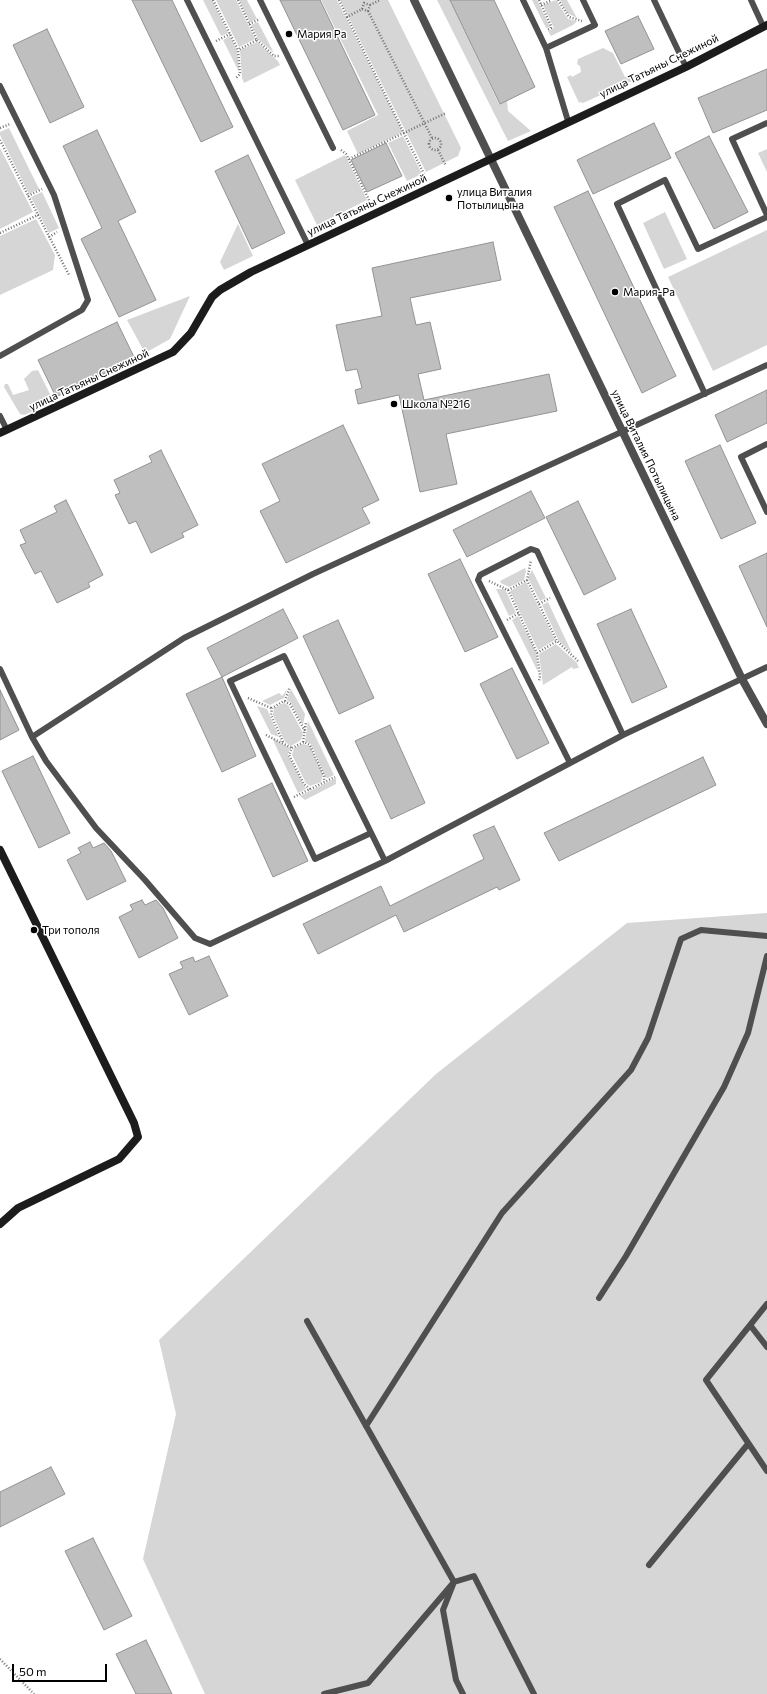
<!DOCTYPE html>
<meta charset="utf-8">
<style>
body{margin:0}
#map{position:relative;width:767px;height:1694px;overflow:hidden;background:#fff;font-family:Commissioner,sans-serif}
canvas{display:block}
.scale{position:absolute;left:12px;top:1664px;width:95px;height:18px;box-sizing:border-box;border:2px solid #000;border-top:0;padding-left:5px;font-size:12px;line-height:14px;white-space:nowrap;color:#000;-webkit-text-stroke:3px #fff;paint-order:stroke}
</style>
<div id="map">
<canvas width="767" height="1694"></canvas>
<div class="scale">50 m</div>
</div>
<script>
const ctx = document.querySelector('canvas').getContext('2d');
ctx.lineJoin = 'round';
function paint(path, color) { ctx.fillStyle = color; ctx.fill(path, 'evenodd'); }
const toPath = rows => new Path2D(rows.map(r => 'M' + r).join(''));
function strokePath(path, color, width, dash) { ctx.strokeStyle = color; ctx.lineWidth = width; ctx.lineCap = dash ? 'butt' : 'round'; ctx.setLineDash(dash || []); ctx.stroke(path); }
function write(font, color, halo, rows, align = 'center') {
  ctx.font = font + ' Commissioner,sans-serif'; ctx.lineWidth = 3; ctx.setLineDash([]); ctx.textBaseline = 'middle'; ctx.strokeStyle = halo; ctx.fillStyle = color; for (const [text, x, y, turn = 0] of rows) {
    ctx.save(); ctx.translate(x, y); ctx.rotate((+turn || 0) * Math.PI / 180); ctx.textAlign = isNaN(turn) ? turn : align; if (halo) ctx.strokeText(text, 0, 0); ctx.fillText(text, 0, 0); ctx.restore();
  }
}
const green = toPath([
 [203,0,212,0,228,33,221,36],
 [216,0,236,0,255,39,239,47],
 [239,0,247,0,257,19,250,22],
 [321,0,337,0,403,132,358,154,347,131,378,115],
 [340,0,388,0,461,148,458,156,426,172],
 [437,0,450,0,499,104,507,100,508,111,531,131,508,141],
 [532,0,537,0,550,27,546,28],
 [556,0,568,19,577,21,573,25,551,36,548,31,554,28,543,5],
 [560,0,567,0,577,18,567,13],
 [258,22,274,53,259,40,251,25],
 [230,36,237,51,239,72,223,40],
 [257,42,278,61,280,65,244,83,242,78,240,50],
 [603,48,613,53,625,77,631,75,634,80,583,103,580,102,579,103,567,77,571,75,572,77,581,72,580,66,577,64,578,59],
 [9,128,39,189,29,194,0,135,0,132],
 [403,136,422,174,407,181,388,143],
 [0,148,33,212,0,229],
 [767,149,767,172,758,153],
 [345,155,367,200,317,225,295,180],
 [42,192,59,228,49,233,31,197],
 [665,212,687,259,664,269,643,223],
 [36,219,55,255,53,270,0,295,0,236],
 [238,224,253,256,224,270,220,262],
 [767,230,767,345,713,371,668,277],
 [190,296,170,339,145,353,127,320],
 [38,370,52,398,57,396,58,400,24,415,20,414,4,387,5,384,8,384,13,395,29,390,24,379,32,371],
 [525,568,526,571,524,580,509,587,501,583,500,581],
 [532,570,546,598,540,601,528,578],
 [526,582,555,640,538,650,510,591],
 [496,589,505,589,516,613,509,616],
 [548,602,572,653,559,641,542,605],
 [518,616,536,652,538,672,512,620],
 [556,644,577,663,579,668,573,669,572,667,543,685,539,654],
 [288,688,284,698,270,705,262,701,279,693,282,696],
 [291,689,305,714,303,725,291,703,287,700],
 [284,703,288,705,303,733,301,740,291,746,285,742,273,715,274,708],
 [257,706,267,709,279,737,271,734],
 [308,721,334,775,328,778,326,778,311,744,305,741],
 [272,738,290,748,288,755,306,789,298,793],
 [303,744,310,746,323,774,321,782,310,786,306,783,292,755,294,748],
 [336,778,336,784,305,800,300,796],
 [767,913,767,1694,205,1694,143,1559,176,1414,159,1340,436,1074,627,923]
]);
const building = toPath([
 [132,0,172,0,233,127,201,142,132,0],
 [280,0,320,0,375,115,343,130,280,0],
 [450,0,494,0,535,87,500,104,450,0],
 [638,16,654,49,621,64,605,31,638,16],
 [47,29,84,107,50,123,13,45,47,29],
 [767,69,767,110,713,133,698,98,767,69],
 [654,123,671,158,593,194,577,160,654,123],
 [97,130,136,212,118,221,156,300,119,317,81,239,102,228,63,146,97,130],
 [709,136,748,212,714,229,675,153,709,136],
 [386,143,402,176,367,192,351,160,386,143],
 [248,155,285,233,252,249,215,171,248,155],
 [588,191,676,376,642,393,554,207,588,191],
 [493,242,501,280,410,298,416,325,430,322,441,369,418,374,424,400,549,374,557,411,446,434,457,484,420,492,399,395,358,404,355,390,362,388,357,369,346,371,336,325,382,316,372,268,493,242],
 [117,322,135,359,56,397,38,360,117,322],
 [767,390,767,423,727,442,715,415,767,390],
 [343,425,379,500,362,508,370,523,286,563,260,511,280,501,262,464,343,425],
 [720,445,756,523,721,539,685,461,720,445],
 [161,450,198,525,182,533,184,537,151,553,136,521,129,524,115,495,120,493,114,480,152,462,149,456,161,450],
 [531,491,545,518,467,557,453,530,531,491],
 [66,500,103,575,88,583,90,587,57,603,41,571,35,574,20,545,26,543,20,530,57,512,54,506,66,500],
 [578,501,616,579,584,595,546,517,578,501],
 [767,553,767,627,739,566,767,553],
 [460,559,498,637,465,652,428,574,460,559],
 [283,609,298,638,222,677,207,648,283,609],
 [631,609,667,687,632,703,597,624,631,609],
 [338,620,374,698,339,714,303,636,338,620],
 [512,668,549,743,517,759,480,684,512,668],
 [222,677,256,756,222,772,186,694,222,677],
 [0,690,19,730,0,740,0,690],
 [390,725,425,803,391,819,355,741,390,725],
 [33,756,70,833,39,848,2,771,33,756],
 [703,757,716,785,559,861,544,833,703,757],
 [272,783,308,861,273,877,238,799,272,783],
 [494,826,520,880,499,890,497,887,404,932,396,915,318,954,303,924,381,886,390,906,484,859,473,835,494,826],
 [90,842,93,848,104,843,111,851,126,881,87,900,67,860,81,853,78,848,90,842],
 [142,900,145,905,156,900,163,908,178,938,139,958,119,917,133,910,130,905,142,900],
 [209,956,228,996,189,1015,169,974,183,968,180,962,193,957,195,962,209,956],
 [51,1467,65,1494,0,1527,0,1492,51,1467],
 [93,1538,132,1616,104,1630,65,1551,93,1538],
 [146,1640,172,1694,136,1694,116,1654,146,1640]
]);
const path = toPath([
 [213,0,238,50,240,74,236,78],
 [238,0,257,40,238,50],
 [339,0,347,17,362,9,368,11,370,5,364,3,362,9],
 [539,0,551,26,551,28,547,30],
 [558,0,569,17,582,21],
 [370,5,380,0],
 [541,5,552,0],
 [368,11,432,138],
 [347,17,425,176],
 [249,24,260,19],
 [257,40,274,56,279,56],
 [216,41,230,34],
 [0,128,10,124],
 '429 144a6 6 0 1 1 12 0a6 6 0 1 1-12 0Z',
 [0,140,38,215],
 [341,150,346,154,370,202],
 [438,150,446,166],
 [349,159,446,113],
 [28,196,42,189],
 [0,233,38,215,69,275],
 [49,237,57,232],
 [527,580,557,641,578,661],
 [489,581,508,590,537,653,540,676,539,681],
 [508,590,527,580,531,560],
 [539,604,550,598],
 [507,620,519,613],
 [537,653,557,641],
 [248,698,271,708],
 [285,701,290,687],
 [266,735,292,748],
 [283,742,271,715,272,708,284,701,290,704,305,731],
 [303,742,306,722],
 [310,789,304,784,289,755,292,748,304,742,310,745,324,776,324,782],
 [294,797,335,777],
 [0,1659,34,1694]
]);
const lane = toPath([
 [187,0,308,245],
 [260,0,333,148],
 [523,0,546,48,568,121],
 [654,0,686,67],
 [751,0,763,26],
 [546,48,595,25,583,0],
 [0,86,54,195,88,300,82,310,0,356],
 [767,123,732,139,767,215],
 [705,394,617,204,665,180,698,249,767,217],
 [0,416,7,430],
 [767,444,741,457,767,512],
 [0,669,32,737,46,761,96,828,145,880,195,938,210,944,385,861,623,735,767,667],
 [32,737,184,638,313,574,767,365],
 [570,763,478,580,480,575,531,549,537,551,623,735],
 [371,833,315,859,230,681,284,656,385,861],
 [599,1298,626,1256,724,1087,748,1033,767,956],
 [767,1304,706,1380,767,1471],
 [307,1321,454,1582,443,1610,456,1680,463,1694],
 [750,1325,767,1347],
 [366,1426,502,1213,631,1070,648,1038,681,939,701,930,767,936],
 [649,1565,748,1444],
 [324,1694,368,1683,454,1582,474,1576,534,1694]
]);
const street = toPath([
 [414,0,742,679,767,724]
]);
const secondary = toPath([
 [0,433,173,352,191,333,212,297,220,290,251,272,686,67,767,25],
 [0,850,134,1123,138,1137,119,1159,18,1208,0,1224]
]);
const markers = [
 [289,34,4,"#000"],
 [449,198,4,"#000"],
 [615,292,4,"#000"],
 [394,404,4,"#000"],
 [34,930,4,"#000"]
];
const poiNames = [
 ["Мария Ра",297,34],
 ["улица Виталия",457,192],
 ["Потылицына",457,205],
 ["Мария-Ра",623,292],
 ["Школа №216",402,404],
 ["Три тополя",42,930]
];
const streetNames = [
 ["улица Татьяны Снежиной",659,66,-26],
 ["улица Татьяны Снежиной",367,205,-25],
 ["улица Татьяны Снежиной",89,380,-25],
 ["улица Виталия Потылицына",646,455,64]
];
paint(green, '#d6d6d6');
paint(building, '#bfbfbf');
strokePath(building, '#939393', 1);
strokePath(path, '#717171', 2.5, [1, 2]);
strokePath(lane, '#4f4f4f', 6);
strokePath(street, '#4f4f4f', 8);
strokePath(secondary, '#1c1c1c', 8);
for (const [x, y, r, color] of markers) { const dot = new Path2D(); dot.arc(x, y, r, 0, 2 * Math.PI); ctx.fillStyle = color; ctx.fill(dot); strokePath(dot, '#fff', 1.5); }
write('11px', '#000', '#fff', poiNames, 'left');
write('11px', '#000', '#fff', streetNames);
</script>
